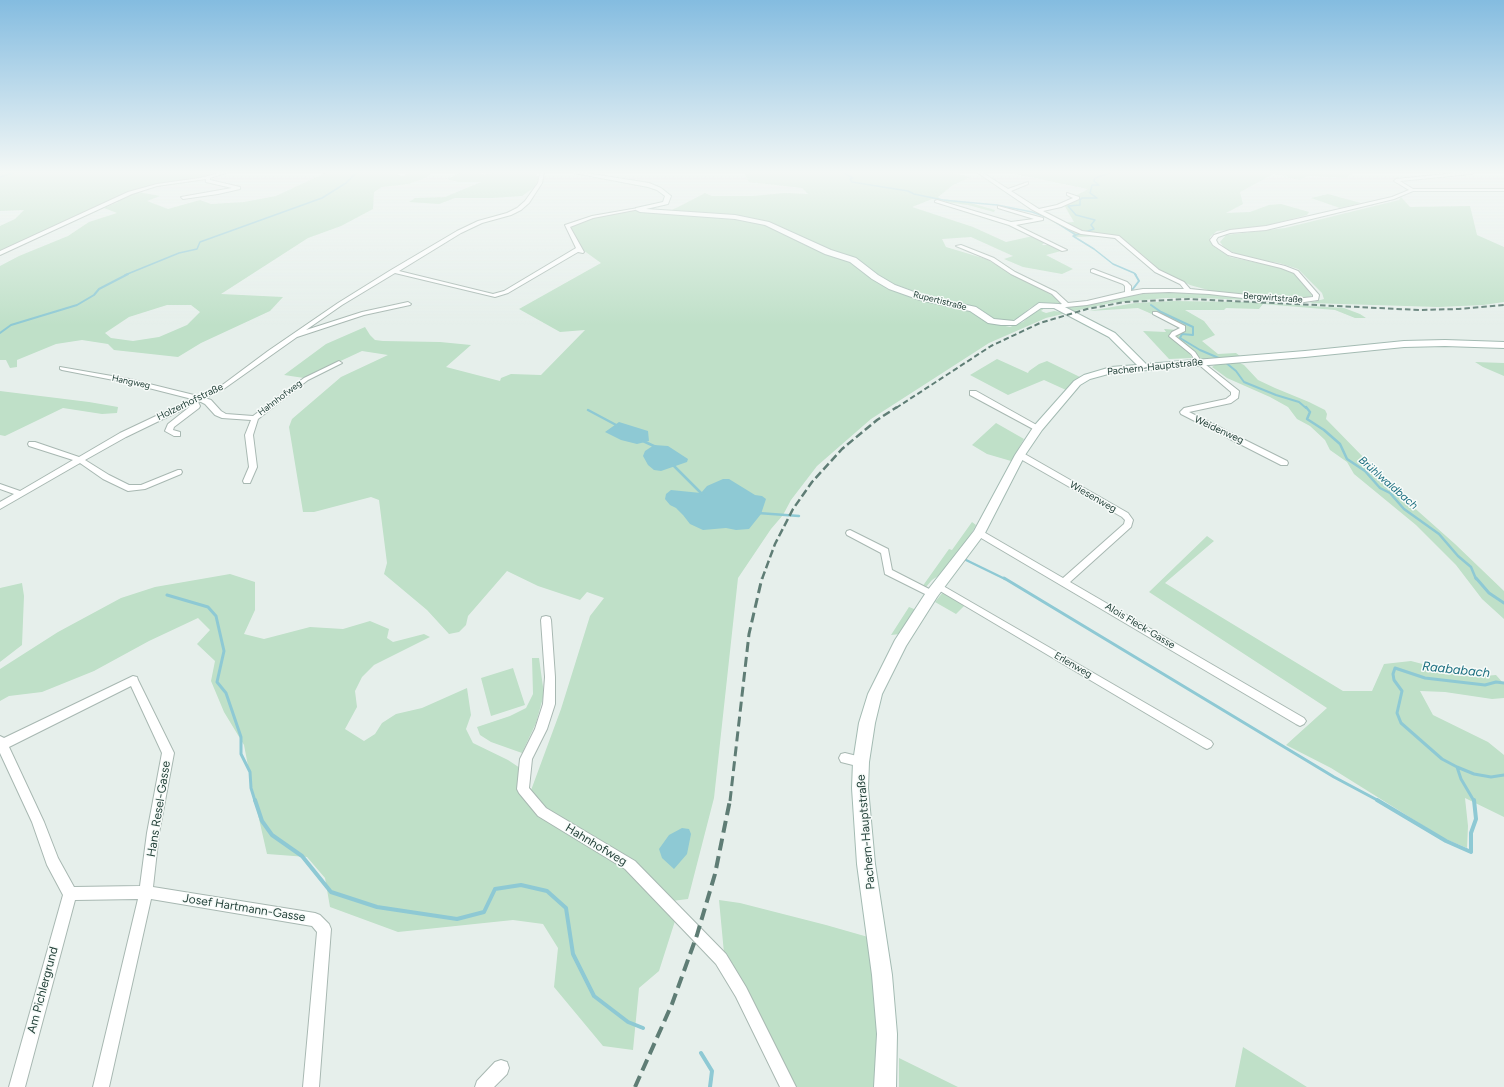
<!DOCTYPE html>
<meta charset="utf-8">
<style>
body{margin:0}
canvas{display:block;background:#e6efeb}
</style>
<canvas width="1504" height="1087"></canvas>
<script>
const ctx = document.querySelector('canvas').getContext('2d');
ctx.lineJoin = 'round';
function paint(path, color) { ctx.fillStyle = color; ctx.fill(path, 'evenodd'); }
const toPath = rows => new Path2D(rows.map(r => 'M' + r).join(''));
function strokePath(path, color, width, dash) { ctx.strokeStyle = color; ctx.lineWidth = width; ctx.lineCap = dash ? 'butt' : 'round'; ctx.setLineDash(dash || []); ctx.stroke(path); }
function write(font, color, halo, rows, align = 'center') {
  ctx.font = font + ' Figtree,sans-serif'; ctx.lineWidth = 3; ctx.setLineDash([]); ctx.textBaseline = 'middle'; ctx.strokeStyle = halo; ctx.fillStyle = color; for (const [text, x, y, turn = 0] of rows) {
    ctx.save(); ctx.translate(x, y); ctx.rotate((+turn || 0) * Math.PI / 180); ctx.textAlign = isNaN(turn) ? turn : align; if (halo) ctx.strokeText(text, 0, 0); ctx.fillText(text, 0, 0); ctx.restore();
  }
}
const green = toPath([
 [0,173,224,173,208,177,157,185,138,192,160,196,147,201,168,209,200,200,211,204,244,202,276,196,325,173,399,173,397,175,403,176,408,173,432,173,426,178,408,184,382,187,374,192,373,209,341,226,308,238,221,294,283,297,270,311,201,343,178,357,114,350,108,344,82,340,56,344,17,360,17,367,10,368,6,360,0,360,0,266,19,256,68,236,89,222,117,213,104,208,118,202,112,201,4,250,0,250,0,226,15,219,24,210,0,211],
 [167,305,191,305,200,312,187,325,159,337,133,341,111,338,105,333,129,317],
 [460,173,481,173,485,175,493,173,534,173,539,177,535,187,522,196,492,198,455,198,439,204,409,202,415,198,445,197,481,182,458,182,446,179],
 [744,173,952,173,971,177,953,185,938,197,941,199,967,202,995,210,994,212,968,205,946,202,946,201,932,199,912,207,973,227,1006,242,1033,236,1045,242,1042,245,1050,245,1061,251,1046,255,1073,269,1062,274,1023,267,1004,259,1013,256,971,237,942,239,946,247,986,259,1057,298,1061,303,1037,304,1030,308,1017,319,1004,322,995,321,961,303,931,297,894,284,890,285,856,258,825,249,782,227,779,228,815,247,849,259,873,279,894,289,925,300,965,308,972,312,984,320,991,323,1010,327,1023,322,1039,307,1046,307,1041,311,1046,313,1054,311,1067,313,1046,318,989,343,871,419,817,466,791,500,783,515,771,529,738,578,714,798,688,899,672,901,663,895,633,862,554,817,538,804,530,793,561,709,590,616,604,598,587,592,580,600,538,586,507,571,468,616,466,625,459,632,449,634,427,610,384,574,387,563,379,500,371,497,314,512,303,512,289,427,292,419,341,377,388,355,362,351,304,378,284,375,326,344,365,327,370,335,375,340,383,341,440,342,471,345,446,367,500,381,501,378,511,374,541,375,585,330,560,332,519,309,601,263,583,250,569,228,571,225,585,219,629,210,664,214,684,204,705,193,712,196,753,196,784,193,808,194,802,188,749,182],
 [1010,173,1353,173,1346,178,1308,176,1300,180,1284,177,1288,176,1274,174,1240,192,1243,204,1226,213,1250,212,1269,205,1281,204,1309,212,1307,215,1262,227,1217,231,1210,237,1212,245,1230,257,1282,268,1296,274,1312,296,1303,299,1264,298,1215,292,1190,285,1162,272,1144,256,1120,237,1106,236,1075,237,1072,232,1060,223,1074,222,1063,203,1088,189],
 [1328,194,1361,203,1340,208,1311,198],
 [1401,197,1410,207,1470,206,1477,235,1504,247,1504,302,1483,305,1438,307,1309,303,1324,299,1322,293,1298,269,1279,263,1247,258,1225,249,1220,242,1226,235,1285,228,1399,200],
 [1161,292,1190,293,1191,292,1271,301,1200,298,1166,298,1111,303,1070,312,1067,309,1072,306,1124,296],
 [1174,301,1246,302,1344,308,1360,314,1366,318,1355,318,1335,310,1263,304,1259,309,1226,308,1224,310,1185,310,1204,321,1215,335,1202,341,1218,354,1236,353,1240,356,1201,359,1195,352,1183,347,1189,352,1192,358,1169,359,1143,331,1166,332,1164,329,1178,330,1179,326,1138,308,1089,311,1135,303],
 [997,359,1028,373,1029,371,1039,364,1047,361,1080,377,1066,390,1044,380,1008,395,970,375],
 [1238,362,1244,365,1258,380,1275,388,1309,402,1325,410,1327,414,1326,419,1368,462,1365,463,1371,466,1401,496,1455,544,1504,591,1504,619,1482,599,1456,565,1416,525,1354,474,1347,462,1330,450,1325,440,1310,426,1297,419,1288,407,1270,397,1227,378,1212,367,1215,365],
 [1475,362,1504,363,1504,376,1483,367],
 [0,391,89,402,118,407,117,413,102,414,63,408,5,436,0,435],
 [996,423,1024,439,1011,461,987,454,972,445],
 [972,522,976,525,969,538,947,570,932,580,926,587,922,587,949,549,952,550],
 [1207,536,1214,541,1165,583,1343,691,1372,691,1384,664,1411,661,1472,677,1496,675,1504,684,1504,698,1492,699,1445,692,1420,691,1433,715,1488,742,1504,755,1504,817,1465,798,1468,826,1467,848,1443,838,1331,768,1286,745,1327,708,1149,592],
 [230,574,255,582,255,610,244,634,264,639,310,627,343,629,370,621,389,629,387,638,393,642,424,634,430,637,374,665,362,677,355,691,357,707,345,729,364,741,375,734,382,723,396,714,422,708,467,688,471,715,466,729,473,743,508,760,520,768,522,794,536,815,626,867,675,921,659,971,639,988,633,1050,603,1046,554,987,558,948,543,924,513,920,398,932,330,907,325,878,307,857,267,854,254,797,244,745,224,712,211,681,215,661,197,644,210,630,198,618,149,641,94,671,42,692,9,696,0,701,0,669,58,632,121,598,155,587],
 [22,583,24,596,22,645,0,662,0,588],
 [943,592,966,604,956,614,935,602],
 [909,607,914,609,914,612,900,634,891,635],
 [532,658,539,658,544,694,536,723,522,753,491,742,480,735,477,727,510,716,526,708,533,694],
 [513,668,525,705,491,716,481,678],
 [719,900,740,903,826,925,868,937,879,1032,878,1087,794,1087,724,953],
 [1243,1047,1307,1087,1235,1087],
 [899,1058,958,1087,899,1087]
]);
const water = toPath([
 [619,422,648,431,649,441,637,444,621,440,605,432],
 [654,445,668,446,688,459,687,462,661,471,654,470,648,465,643,456,645,451],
 [723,479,729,479,755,495,762,496,766,499,761,514,749,529,736,530,726,528,703,530,690,524,683,515,676,508,670,505,665,499,666,494,671,490,701,493,707,486],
 [682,828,689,829,691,834,687,854,674,869,662,858,659,849,669,835]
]);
const streamFar4 = toPath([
 [844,173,853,178,850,179,852,182,908,191,914,194,943,200,997,205,1032,212,1049,218,1076,235],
 [1110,173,1095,178,1094,181,1099,185,1092,185,1090,193,1097,198,1082,198,1080,200,1080,205,1068,206,1076,215,1095,220,1091,225,1094,229,1073,236,1094,249,1113,264,1134,273,1136,275],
 [0,177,13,173],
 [125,275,179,253,197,249,200,242,322,198,346,183,356,173]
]);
const streamFar3 = toPath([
 [1132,290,1139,281,1135,274],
 [1151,305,1161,312,1193,327,1193,335,1182,334,1180,338,1200,350,1221,359],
 [0,333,11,325,77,305,94,295,99,289,128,274],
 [1225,362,1236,371,1244,382,1276,395,1299,402,1306,408]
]);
const streamFar2 = toPath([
 [1306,407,1310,412,1307,419,1324,430,1340,444,1347,459,1365,471,1380,488,1390,493,1404,509,1439,534,1458,556,1471,567,1476,579],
 [588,410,618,426],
 [643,441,656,447],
 [673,465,701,493,704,494],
 [758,513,799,516],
 [966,560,1005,579]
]);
const streamFar1 = toPath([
 [1004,578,1334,777,1379,801],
 [1476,578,1489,593,1504,603],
 [167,595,208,607,216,616,224,651,217,682,226,693,241,737,241,754,250,772,251,788,255,801],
 [1504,683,1496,682,1485,685,1425,678,1395,668,1393,674,1394,680,1402,691,1397,713,1401,723,1442,759,1457,767,1474,774,1491,777,1504,775],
 [1457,767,1461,779,1474,801]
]);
const stream = toPath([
 [255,800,262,821,272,835,302,856,331,892,377,907,457,919,484,912,495,889,521,885,547,891,566,908,573,954,594,996,628,1022,643,1028],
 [1377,800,1446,841,1471,852,1471,833,1476,819,1474,800],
 [701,1053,712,1071,710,1087]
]);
const street = toPath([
 [219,173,226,173,210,178,210,180,240,187,240,189,218,194,183,199,181,197,232,188,206,182,206,179,157,186,132,194,0,255,0,251,128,192,157,184,200,178,219,173],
 [540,173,544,173,542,183,529,203,521,210,511,215,482,223,461,233,399,271,493,294,504,291,576,248,565,225,592,216,638,208,640,209,593,218,570,227,584,252,583,253,578,252,508,293,495,297,395,273,342,305,306,330,362,312,408,302,411,304,410,305,364,315,297,337,225,388,205,398,211,400,221,411,226,414,253,416,304,378,337,362,339,361,342,363,308,380,258,419,253,435,257,467,250,483,244,483,243,481,249,467,245,435,251,420,222,418,215,415,205,404,199,401,198,402,200,406,199,408,174,427,173,430,180,432,180,436,174,436,165,431,168,424,192,405,126,437,85,460,109,475,129,485,141,485,178,470,181,470,182,472,181,474,145,489,128,491,103,479,80,463,0,509,0,502,14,494,0,489,0,484,20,491,73,460,29,446,28,444,29,442,35,442,79,457,120,433,192,399,129,383,62,370,60,369,60,367,129,379,198,396,221,386,268,351,338,303,391,270,457,231,478,221,507,213,517,208,525,201,538,183,540,173],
 [978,173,983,173,1008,189,1028,182,1028,184,1011,191,1039,209,1057,205,1073,198,1067,195,1067,193,1079,197,1079,199,1061,207,1043,211,1082,231,1119,236,1159,270,1184,282,1190,289,1268,297,1304,298,1313,297,1313,295,1294,273,1281,268,1228,255,1213,245,1210,240,1214,235,1230,230,1266,226,1392,197,1409,190,1394,181,1396,179,1456,173,1473,173,1471,174,1400,181,1413,189,1504,189,1504,191,1413,191,1394,199,1266,230,1230,233,1218,237,1216,240,1218,244,1232,253,1285,266,1298,271,1319,295,1318,300,1304,302,1268,301,1209,294,1169,292,1143,293,1087,305,1056,308,1054,307,1054,305,1062,304,1052,294,1011,274,990,260,956,246,961,245,994,258,1015,272,1056,292,1068,303,1087,301,1125,292,1125,286,1123,284,1091,272,1091,270,1093,269,1127,282,1131,286,1131,291,1143,289,1184,289,1180,284,1155,272,1115,238,1081,234,1069,229,1031,209,978,173],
 [937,200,1011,222,1034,219,998,208,998,206,1043,218,1043,220,1016,225,1067,250,1062,251,1009,225,935,202,935,201,937,200],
 [1153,312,1157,312,1185,326,1185,331,1175,336,1195,352,1201,361,1239,391,1238,398,1231,403,1189,412,1287,461,1288,463,1287,465,1281,465,1181,414,1180,412,1184,408,1226,399,1231,395,1231,392,1197,363,1191,354,1170,337,1169,336,1172,332,1180,328,1153,314,1153,312],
 [970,391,976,391,1042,428,1041,430,1035,430,970,395,970,391],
 [1017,453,1023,453,1128,513,1133,520,1131,527,1070,582,1304,718,1306,721,1304,724,1300,726,1296,724,976,535,975,533,976,531,982,531,1063,578,1124,524,1125,520,1122,517,1017,457,1016,455,1017,453],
 [850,530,888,549,892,570,935,592,937,594,935,596,929,596,885,574,881,553,847,535,846,533,847,531,850,530],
 [938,583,1211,741,1213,744,1211,747,1207,749,1203,747,935,588,933,586,935,584,938,583],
 [546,616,550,617,551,620,555,677,555,704,547,729,532,759,529,788,546,808,635,861,726,954,746,987,796,1087,780,1087,736,997,716,964,625,869,538,816,519,793,517,789,520,759,535,729,543,704,545,677,541,620,542,617,546,616],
 [133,676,137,677,138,680,174,753,159,833,153,887,315,913,320,915,329,924,331,929,319,1087,303,1087,317,932,312,926,151,899,109,1087,93,1087,138,899,75,900,25,1087,9,1087,63,895,47,865,32,822,0,753,0,736,4,738,133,676],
 [131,686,162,753,147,833,140,886,74,887,58,858,44,822,9,747,131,686],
 [845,753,865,758,867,762,865,766,861,767,841,762,839,758,841,754,845,753],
 [501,1060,507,1062,509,1068,507,1074,494,1087,475,1087,477,1081,495,1062,501,1060]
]);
const secondary = toPath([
 [574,173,586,173,649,183,661,188,671,196,668,204,646,209,735,215,769,222,831,250,856,258,878,275,895,285,925,296,976,307,994,319,1014,321,1039,303,1059,304,1115,333,1146,364,1305,351,1404,341,1445,340,1504,342,1504,348,1445,346,1404,347,1305,357,1112,373,1090,379,1080,385,1042,430,1025,455,985,533,937,597,906,646,882,694,875,723,869,762,868,788,875,864,892,975,897,1034,896,1087,874,1087,877,1034,872,975,857,864,852,788,853,762,859,723,868,694,895,640,927,591,974,531,1015,455,1034,426,1074,381,1084,375,1111,367,1137,365,1109,337,1054,308,1041,308,1016,325,1001,325,988,323,970,311,920,300,889,289,872,279,850,262,825,254,765,225,735,219,640,212,636,210,636,208,663,202,665,196,657,190,648,187,574,173]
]);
const railFar3 = toPath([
 [896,408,991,346,1040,323,1087,309,1125,302,1189,299,1420,310,1459,309,1504,305]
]);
const railFar2 = toPath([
 [762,579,775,544,793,509,812,482,842,449,877,420,897,407]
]);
const railFar1 = toPath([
 [730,801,749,634,762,578]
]);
const rail = toPath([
 [635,1087,672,1004,697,935,715,874,730,800]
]);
const farStreetnames = [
 ["Bergwirtstraße",1273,298,4],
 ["Rupertistraße",940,301,14],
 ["Hangweg",131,382,12],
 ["Hahnhofweg",280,398,-37]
];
const streetNames = [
 ["Pachern-Hauptstraße",1155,367,-6],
 ["Holzerhofstraße",190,402,-26],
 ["Weidenweg",1219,430,25],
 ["Wiesenweg",1093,497,30],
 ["Alois Fleck-Gasse",1140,626,31],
 ["Erlenweg",1073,665,30]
];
const waterNames = [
 ["Brühlwaldbach",1388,483,41]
];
const nearStreetnames = [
 ["Hans Resel-Gasse",159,809,-81],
 ["Pachern-Hauptstraße",866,832,-95],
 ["Hahnhofweg",596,845,31],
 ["Josef Hartmann-Gasse",244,908,9],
 ["Am Pichlergrund",43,990,-75]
];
const nearWaternames = [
 ["Raababach",1456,670,6]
];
paint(green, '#bfe0c8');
paint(water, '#8ec9d4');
strokePath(streamFar4, '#8ec9d4', 1.5);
strokePath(streamFar3, '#8ec9d4', 2);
strokePath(streamFar2, '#8ec9d4', 2.5);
strokePath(streamFar1, '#8ec9d4', 3);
strokePath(stream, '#8ec9d4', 4);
strokePath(street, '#a8b8b2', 2);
strokePath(secondary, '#a4bbb3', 2);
paint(street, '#fff');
paint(secondary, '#fff');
strokePath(railFar3, '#5f7d75', 2, [5.5, 3]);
strokePath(railFar2, '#5f7d75', 2.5, [8, 3.5]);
strokePath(railFar1, '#5f7d75', 3, [10, 5]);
strokePath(rail, '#5f7d75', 4, [12, 6]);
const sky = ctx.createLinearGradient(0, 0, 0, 325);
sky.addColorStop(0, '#84bce0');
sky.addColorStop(0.53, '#f4f8f6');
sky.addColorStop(1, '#f4f8f600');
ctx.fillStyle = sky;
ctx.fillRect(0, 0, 1504, 325);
write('9px', '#24423a', '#f7fbf9', farStreetnames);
write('10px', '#24423a', '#f7fbf9', streetNames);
write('italic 11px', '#1c6f80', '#f7fbf9', waterNames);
write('12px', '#24423a', '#f7fbf9', nearStreetnames);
write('italic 13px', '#1c6f80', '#f7fbf9', nearWaternames);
</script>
